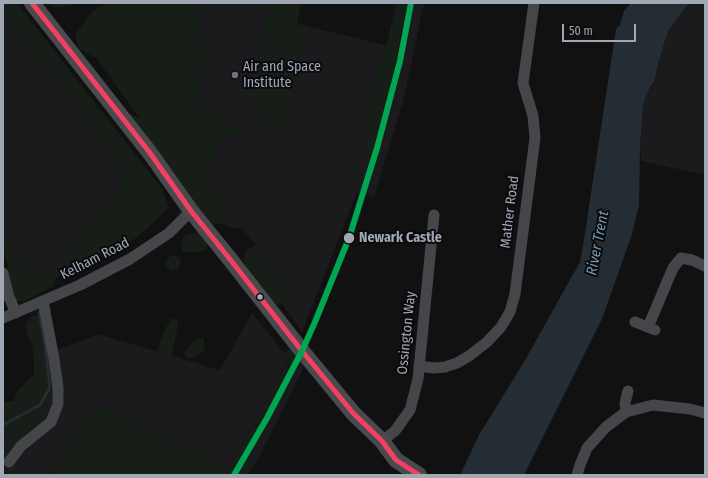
<!DOCTYPE html>
<style>
body{margin:0}
#map{position:relative;width:708px;height:478px;overflow:hidden;background:#111;font-family:"Fira Sans Condensed",sans-serif}
canvas{display:block}
.frame{position:absolute;inset:0;border:4px solid #a0a8b4;pointer-events:none}
.scale{position:absolute;left:562px;top:24px;width:74px;height:18px;box-sizing:border-box;border:2px solid #a0a8b4;border-top:0;padding-left:5px;font-size:12px;line-height:14px;white-space:nowrap;color:#a0a8b4;-webkit-text-stroke:3px #0b0b0d;paint-order:stroke}
</style>
<div id="map">
<canvas width="708" height="478"></canvas>
<div class="frame"></div>
<div class="scale">50 m</div>
</div>
<script>
const ctx = document.querySelector('canvas').getContext('2d');
ctx.lineJoin = 'round';
function paint(path, color) { ctx.fillStyle = color; ctx.fill(path, 'evenodd'); }
const toPath = rows => new Path2D(rows.map(r => 'M' + r).join(''));
function strokePath(path, color, width, dash) { ctx.strokeStyle = color; ctx.lineWidth = width; ctx.lineCap = dash ? 'butt' : 'round'; ctx.setLineDash(dash || []); ctx.stroke(path); }
function write(font, color, halo, rows, align = 'center') {
  ctx.font = font + ' "Fira Sans Condensed",sans-serif'; ctx.lineWidth = 4; ctx.setLineDash([]); ctx.textBaseline = 'middle'; ctx.strokeStyle = halo; ctx.fillStyle = color; for (const [text, x, y, turn = 0] of rows) {
    ctx.save(); ctx.translate(x, y); ctx.rotate((+turn || 0) * Math.PI / 180); ctx.textAlign = isNaN(turn) ? turn : align; if (halo) ctx.strokeText(text, 0, 0); ctx.fillText(text, 0, 0); ctx.restore();
  }
}
const built = toPath([
 [3,3,17,3,162,189,169,208,136,238,74,270,21,295,3,248],
 [189,3,301,3,297,24,394,47,373,150,394,71,407,3,424,3,404,98,374,197,357,192,302,332,253,263,257,247,242,228,230,228,219,221,199,196],
 [689,3,705,3,705,175,641,161,640,145,643,107,646,96,654,83,657,68,667,34,672,25],
 [252,313,289,359,230,466,94,402,49,475,3,475,3,425,40,405,53,387,48,354,98,334,200,364,203,366,220,370],
 [295,354,304,367,257,461,248,475,228,475,252,438]
]);
const green = toPath([
 [3,3,17,3,162,189,169,208,136,238,74,270,68,265,66,253,82,238,88,220,109,208,118,193,124,173,111,154,70,97,57,75,38,59,3,12],
 [46,3,76,3,72,5,55,8],
 [106,3,203,3,196,39,209,42,196,103,244,132,244,120,252,122,249,138,221,132,207,180,219,197,224,212,224,224,207,224,127,113,140,118,96,58,79,49,75,36,87,17,100,6,103,7],
 [252,3,301,3,297,24,308,26,287,123,281,125,271,125,257,114,253,102,248,100,269,7],
 [396,3,407,3,394,71,372,155,366,155,363,146,365,122,374,91,373,78,381,64,392,22],
 [198,232,207,239,207,250,193,252,182,251,181,244,184,236],
 [3,233,16,255,24,259,34,279,52,273,55,276,54,286,22,302,12,300,7,283,9,272,8,265,3,252],
 [257,244,263,250,261,260,270,269,281,277,289,294,287,303,277,305,255,286,247,271,244,261,246,250],
 [174,255,179,258,181,264,177,269,171,271,164,265,169,257],
 [41,314,47,339,51,381,49,395,40,417,27,435,13,439,3,433,3,402,14,401,17,392,34,374,33,349,28,336,25,324,32,316],
 [172,318,178,320,177,331,170,360,158,355,158,350,165,329],
 [204,338,205,350,194,358,187,359,184,353,195,340],
 [290,349,295,354,252,438,228,475,49,475,94,402,230,466,289,360,284,353]
]);
const water = toPath([
 [631,3,689,3,672,25,667,34,657,68,654,83,652,84,646,96,643,107,640,145,639,205,631,237,602,319,524,475,460,475,479,435,524,362,580,262,583,246,616,29,620,25,624,11]
]);
const stream = toPath([
 [3,425,40,405,50,387,45,345,39,312]
]);
const minor = toPath([
 [3,273,9,297,16,313],
 [3,318,80,285,130,259,169,233,191,211],
 [635,322,655,330],
 [648,327,673,268,681,258,692,260,705,266],
 [419,366,434,368,445,367,457,363,469,356,487,342,501,327,510,312,515,294,535,138,533,116,523,83,534,3],
 [626,412,625,403,628,391],
 [382,441,395,431,410,410,418,379,434,215],
 [9,462,21,446,51,422,58,404,58,388,54,359,43,301],
 [577,475,580,465,587,448,606,427,626,412,653,405,690,409,705,413]
]);
const secondary = toPath([
 [32,3,150,153,191,211,229,258,302,351,353,413,382,441,396,460,419,475]
]);
const bus1 = toPath([
 [32,3,150,153,191,211,229,258,302,351,353,413,382,441,396,460,419,475]
]);
const rail1 = toPath([
 [234,475,267,418,302,351,315,322,349,238,377,148,400,61,411,3]
]);
const markers = [
 [235,75,4,"#6e737b"],
 [349,238,6,"#a0a8b4"],
 [260,297,3.5,"#a0a8b4"]
];
const poiNames = [
 ["Air and Space",243,67],
 ["Institute",243,83]
];
const streetNames = [
 ["Mather Road",510,212,-83],
 ["Kelham Road",95,259,-27],
 ["Ossington Way",407,333,-84]
];
const stopNames = [
 ["Newark Castle",359,238]
];
const waterNames = [
 ["River Trent",598,243,-79]
];
paint(built, '#1b1b1d');
paint(green, '#171e17');
paint(water, '#242d33');
strokePath(stream, '#242d33', 3);
strokePath(minor, '#45464a', 11);
strokePath(secondary, '#494a4e', 16);
strokePath(bus1, '#f24062', 5);
strokePath(rail1, '#00a651', 6);
for (const [x, y, r, color] of markers) { const dot = new Path2D(); dot.arc(x, y, r, 0, 2 * Math.PI); ctx.fillStyle = color; ctx.fill(dot); strokePath(dot, '#0b0b0d', 1.5); }
write('14px', '#a0a8b4', '#0b0b0d', poiNames, 'left');
write('14px', '#a0a8b4', '#0b0b0d', streetNames);
write('bold 14px', '#a0a8b4', '#0b0b0d', stopNames, 'left');
write('italic 15px', '#739ab3', '#0b0b0d', waterNames);
</script>
